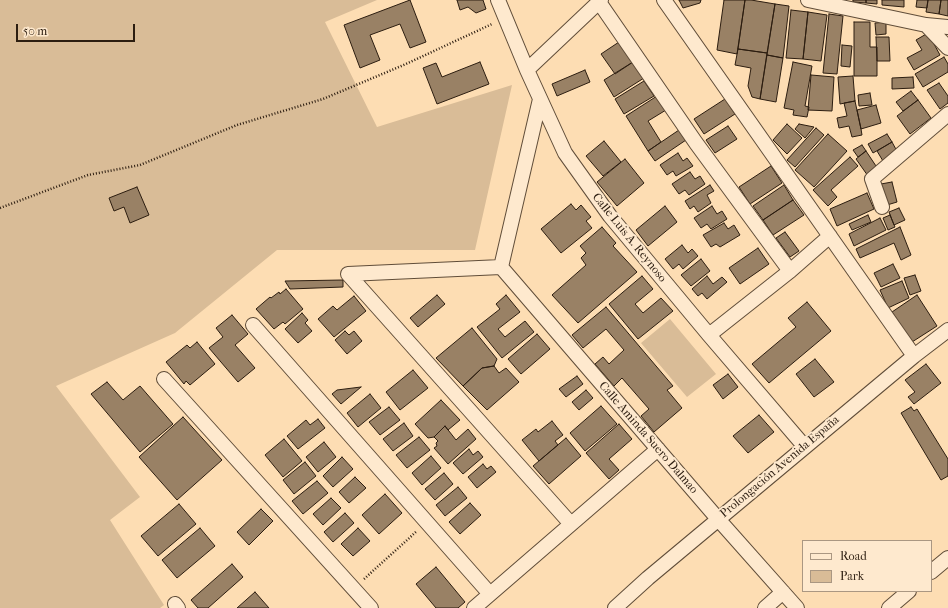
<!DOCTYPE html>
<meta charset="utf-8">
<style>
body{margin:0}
#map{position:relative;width:948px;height:608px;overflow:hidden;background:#fdddb3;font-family:"IM FELL French Canon",serif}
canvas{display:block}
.legend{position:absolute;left:802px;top:540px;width:130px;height:52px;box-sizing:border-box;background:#fee9ce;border:1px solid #aa9782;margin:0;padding:5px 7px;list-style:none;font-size:12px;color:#2c1d10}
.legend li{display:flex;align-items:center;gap:8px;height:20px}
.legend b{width:20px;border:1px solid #aa9782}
.scale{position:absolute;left:16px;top:24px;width:119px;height:18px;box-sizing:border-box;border:2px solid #2c1d10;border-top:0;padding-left:5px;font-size:12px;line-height:14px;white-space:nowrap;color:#2c1d10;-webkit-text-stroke:3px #fee9ce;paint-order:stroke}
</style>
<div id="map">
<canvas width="948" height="608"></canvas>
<ul class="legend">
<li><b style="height:5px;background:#fee9ce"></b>Road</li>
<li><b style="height:11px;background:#d9bc97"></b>Park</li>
</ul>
<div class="scale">50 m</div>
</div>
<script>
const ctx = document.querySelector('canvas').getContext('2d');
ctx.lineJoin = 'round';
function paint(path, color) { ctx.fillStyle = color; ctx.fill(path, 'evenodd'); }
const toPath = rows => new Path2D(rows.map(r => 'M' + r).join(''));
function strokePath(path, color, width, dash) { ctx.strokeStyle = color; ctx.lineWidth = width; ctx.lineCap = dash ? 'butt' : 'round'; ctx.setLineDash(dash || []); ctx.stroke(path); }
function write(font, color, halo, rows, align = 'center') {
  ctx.font = font + ' "IM FELL French Canon",serif'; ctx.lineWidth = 4; ctx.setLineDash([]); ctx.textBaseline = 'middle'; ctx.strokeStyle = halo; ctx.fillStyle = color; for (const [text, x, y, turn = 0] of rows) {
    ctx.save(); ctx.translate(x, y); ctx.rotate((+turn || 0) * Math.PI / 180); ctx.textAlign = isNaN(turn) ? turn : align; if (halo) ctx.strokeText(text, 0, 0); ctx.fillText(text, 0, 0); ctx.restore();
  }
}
const green = toPath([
 [0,0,377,0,325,22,377,127,512,85,475,250,277,250,175,333,56,386,140,497,110,520,164,605,160,608,0,608],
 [670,319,716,374,687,397,641,343]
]);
const building = toPath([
 [410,0,426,42,410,48,400,24,370,35,380,60,360,68,344,25,410,0],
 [457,0,483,0,486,9,476,13,468,7,460,10,457,0],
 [679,0,701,0,700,3,683,8,679,0],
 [724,0,745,0,737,54,717,50,724,0],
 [745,0,751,0,775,4,767,53,738,49,745,0],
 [853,0,866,0,866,3,853,2,853,0],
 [866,0,877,0,877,4,866,3,866,0],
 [882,0,904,0,904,7,882,5,882,0],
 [917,0,928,0,927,8,916,7,917,0],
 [928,0,941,0,939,14,926,12,928,0],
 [941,0,948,0,948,16,939,14,941,0],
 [775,4,789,6,783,58,767,55,775,4],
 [791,10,808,12,803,59,786,58,791,10],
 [808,12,827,15,821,61,803,59,808,12],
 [829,14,843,16,837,74,823,73,829,14],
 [854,22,870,22,870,47,877,47,877,76,854,76,854,22],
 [886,22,886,34,876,35,875,23,886,22],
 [928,33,940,55,914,70,907,58,922,50,916,40,928,33],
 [876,37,889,37,890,61,877,61,876,37],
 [619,42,633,62,615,74,601,54,619,42],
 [842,45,852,46,850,67,841,66,842,45],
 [738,49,767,53,760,99,752,97,748,86,751,68,735,65,738,49],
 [767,55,783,58,776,102,760,99,767,55],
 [944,57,948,64,948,72,923,87,915,74,944,57],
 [480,62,489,84,437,104,423,68,436,63,442,77,480,62],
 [633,62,644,78,614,97,604,80,633,62],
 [793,62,812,66,805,106,809,107,807,117,793,115,794,110,784,108,793,62],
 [585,70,590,82,557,96,552,84,585,70],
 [811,75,834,77,832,111,808,110,811,75],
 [853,76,855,101,840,104,838,77,853,76],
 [913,77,914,88,892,89,892,78,913,77],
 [644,81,654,96,624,114,615,99,644,81],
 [939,83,948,96,948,103,940,109,927,90,939,83],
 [911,91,918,100,903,111,896,102,911,91],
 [870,93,872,105,859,106,858,95,870,93],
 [657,96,666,110,648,121,661,142,648,151,626,116,657,96],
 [725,99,735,114,704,134,694,119,725,99],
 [918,100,931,118,910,134,897,116,918,100],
 [855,101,861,129,862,135,852,137,849,126,839,128,837,118,847,116,844,103,855,101],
 [876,105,881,123,861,129,857,110,876,105],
 [787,124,802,138,787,154,773,140,787,124],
 [799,124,814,127,805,138,795,129,799,124],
 [728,126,737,139,715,153,706,140,728,126],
 [816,128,824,135,795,167,787,160,816,128],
 [679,130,686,140,655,161,648,151,679,130],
 [828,134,847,151,814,187,795,170,828,134],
 [887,134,892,142,873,153,868,144,887,134],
 [604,141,621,162,603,176,586,156,604,141],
 [892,142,898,153,883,161,877,151,892,142],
 [862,145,866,151,858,157,853,150,862,145],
 [866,151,878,169,868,176,856,159,866,151],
 [678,153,683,161,687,158,693,166,676,176,673,171,667,175,660,165,678,153],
 [850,157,858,166,831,190,837,197,828,206,813,190,850,157],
 [625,159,644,183,617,206,597,182,625,159],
 [771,166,782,183,750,204,739,187,771,166],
 [690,172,695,179,700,176,705,184,689,195,685,190,679,194,672,184,690,172],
 [892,182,897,202,887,205,881,184,892,182],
 [710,185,714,191,707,195,711,203,698,212,694,206,690,209,685,201,710,185],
 [784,185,793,200,763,220,753,206,784,185],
 [137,187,149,215,130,223,124,207,114,211,109,198,137,187],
 [867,193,874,209,837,226,830,209,867,193],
 [793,200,804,215,773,235,763,220,793,200],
 [571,204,576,210,581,205,591,217,586,221,592,228,561,253,541,229,571,204],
 [665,206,677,222,648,246,636,230,665,206],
 [712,206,717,214,722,211,727,219,711,229,707,224,701,228,694,218,712,206],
 [899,208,905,220,894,225,889,212,899,208],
 [868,215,871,222,852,230,849,224,868,215],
 [890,215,895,227,888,230,883,218,890,215],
 [880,218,886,230,854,246,849,234,880,218],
 [724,223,728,229,734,225,740,235,720,247,716,244,711,247,703,235,724,223],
 [602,227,616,243,613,246,637,272,578,323,552,295,586,265,581,258,586,253,580,246,602,227],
 [900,227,911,255,901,260,894,243,860,258,856,249,900,227],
 [785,232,799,251,790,257,776,238,785,232],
 [682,245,688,253,692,249,698,256,683,269,679,264,673,269,665,259,682,245],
 [758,248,769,264,740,284,729,268,758,248],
 [701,259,710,271,691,286,681,275,701,259],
 [893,264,900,278,881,287,874,273,893,264],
 [915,275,921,291,910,295,904,278,915,275],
 [642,276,653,289,635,304,643,313,661,298,673,311,638,339,609,304,642,276],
 [707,276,713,284,722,277,727,282,707,299,702,293,698,296,692,289,707,276],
 [343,280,343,287,290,289,285,281,343,280],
 [902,281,909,298,888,308,880,290,902,281],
 [286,289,303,309,285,324,283,322,274,329,256,309,270,297,271,298,279,292,280,294,286,289],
 [437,295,445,304,418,327,410,318,437,295],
 [506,295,520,312,498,329,505,337,525,321,534,332,502,358,477,327,500,309,496,304,506,295],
 [917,295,937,326,912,342,892,312,917,295],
 [354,296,366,311,334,337,318,319,333,306,337,310,354,296],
 [807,302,831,331,769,383,752,364,796,327,788,318,807,302],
 [606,307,673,386,667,390,682,408,654,432,641,416,649,409,622,378,614,386,595,364,603,357,609,364,624,350,606,329,583,348,572,335,606,307],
 [302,313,308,320,305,323,312,331,298,343,285,329,302,313],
 [232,315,248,334,235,345,255,368,238,382,209,348,223,337,216,328,232,315],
 [472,328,497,359,494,366,482,368,463,386,436,358,472,328],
 [345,331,349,335,354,331,362,341,347,354,335,340,345,331],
 [537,334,550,349,521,374,508,359,537,334],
 [197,342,215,364,190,385,186,381,184,384,166,362,187,345,190,348,197,342],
 [815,359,834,382,814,397,796,374,815,359],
 [926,364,941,383,914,404,908,397,915,392,905,380,926,364],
 [494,366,499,373,506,368,519,382,487,410,463,386,482,368,494,366],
 [413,370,428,388,400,410,386,392,413,370],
 [728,374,738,387,723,399,713,385,728,374],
 [577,376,583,384,566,397,559,389,577,376],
 [107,382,123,400,140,386,173,424,140,452,91,394,107,382],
 [361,387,341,404,332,394,337,390,361,387],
 [586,390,593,398,579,410,572,402,586,390],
 [370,394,381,408,358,427,347,413,370,394],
 [441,400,460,420,448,430,445,426,434,437,428,438,415,424,441,400],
 [601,406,617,424,585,451,570,433,601,406],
 [389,407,400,420,380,435,369,422,389,407],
 [911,407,914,411,917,409,948,459,948,476,941,480,901,413,911,407],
 [759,415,774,432,748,453,733,436,759,415],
 [183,417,222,460,177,500,139,457,183,417],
 [318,419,325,428,298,449,287,436,306,420,310,425,318,419],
 [552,421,563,435,555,441,558,445,539,461,522,440,536,429,538,432,552,421],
 [404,423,413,436,393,451,383,439,404,423],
 [619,424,632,439,609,459,619,470,609,479,586,453,619,424],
 [445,426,456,440,468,429,476,439,448,464,434,448,437,446,436,443,438,441,434,437,445,426],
 [419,437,430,450,407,468,396,455,419,437],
 [566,438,581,456,549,484,533,466,566,438],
 [284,439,302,461,283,477,265,455,284,439],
 [324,442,336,457,318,472,306,457,324,442],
 [469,449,473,455,478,451,483,457,463,474,453,463,469,449],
 [431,456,441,468,422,485,412,473,431,456],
 [342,457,353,469,333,487,323,476,342,457],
 [305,462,316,476,294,494,283,480,305,462],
 [483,464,487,469,491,466,496,472,477,488,468,477,483,464],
 [444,473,453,484,435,500,425,489,444,473],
 [355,477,366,488,349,503,339,492,355,477],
 [317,481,328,493,303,514,292,501,317,481],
 [458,487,467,498,445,516,436,505,458,487],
 [385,494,402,513,379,534,362,515,385,494],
 [331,498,341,508,323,525,313,514,331,498],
 [470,503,481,515,460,534,449,522,470,503],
 [179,504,196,524,158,556,141,536,179,504],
 [261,509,273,521,249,545,237,532,261,509],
 [345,513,354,523,333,542,324,532,345,513],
 [200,528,215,546,177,578,162,560,200,528],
 [358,528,370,541,353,556,341,544,358,528],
 [232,564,243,577,208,608,198,608,191,600,232,564],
 [436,567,465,602,458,608,436,608,416,584,436,567],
 [255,592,269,608,237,608,255,592]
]);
const path = toPath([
 [0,208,88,175,140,165,237,125,323,99,406,64,492,24],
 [364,579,417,531]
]);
const street = toPath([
 [498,0,527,70,565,153,610,216,709,335,805,447],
 [664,0,914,356],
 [808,0,926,25,948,27],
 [599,2,696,143,790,271],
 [926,25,948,48],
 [527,70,601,0],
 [540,99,501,267,348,274,571,524],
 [882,207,872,179,948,114],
 [501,267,718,519,797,608],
 [253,325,490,594],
 [709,335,790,271,830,236],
 [164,379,371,608],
 [931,572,948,558],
 [175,604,178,608],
 [474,608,658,449],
 [615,608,648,578,914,356,948,330],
 [765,608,783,592],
 [889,608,909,591]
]);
const streetNames = [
 ["Calle Luis A. Reynoso",629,238,51],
 ["Calle Aminda Suero Dalmao",648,438,49],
 ["Prolongación Avenida España",780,467,-40]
];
paint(green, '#d9bc97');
paint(building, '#998165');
strokePath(building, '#2c1d10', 1);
strokePath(street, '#604d39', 16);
strokePath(path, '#2c1d10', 2.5, [1, 2]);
strokePath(street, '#fee9ce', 14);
write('12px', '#2c1d10', '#fee9ce', streetNames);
</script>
